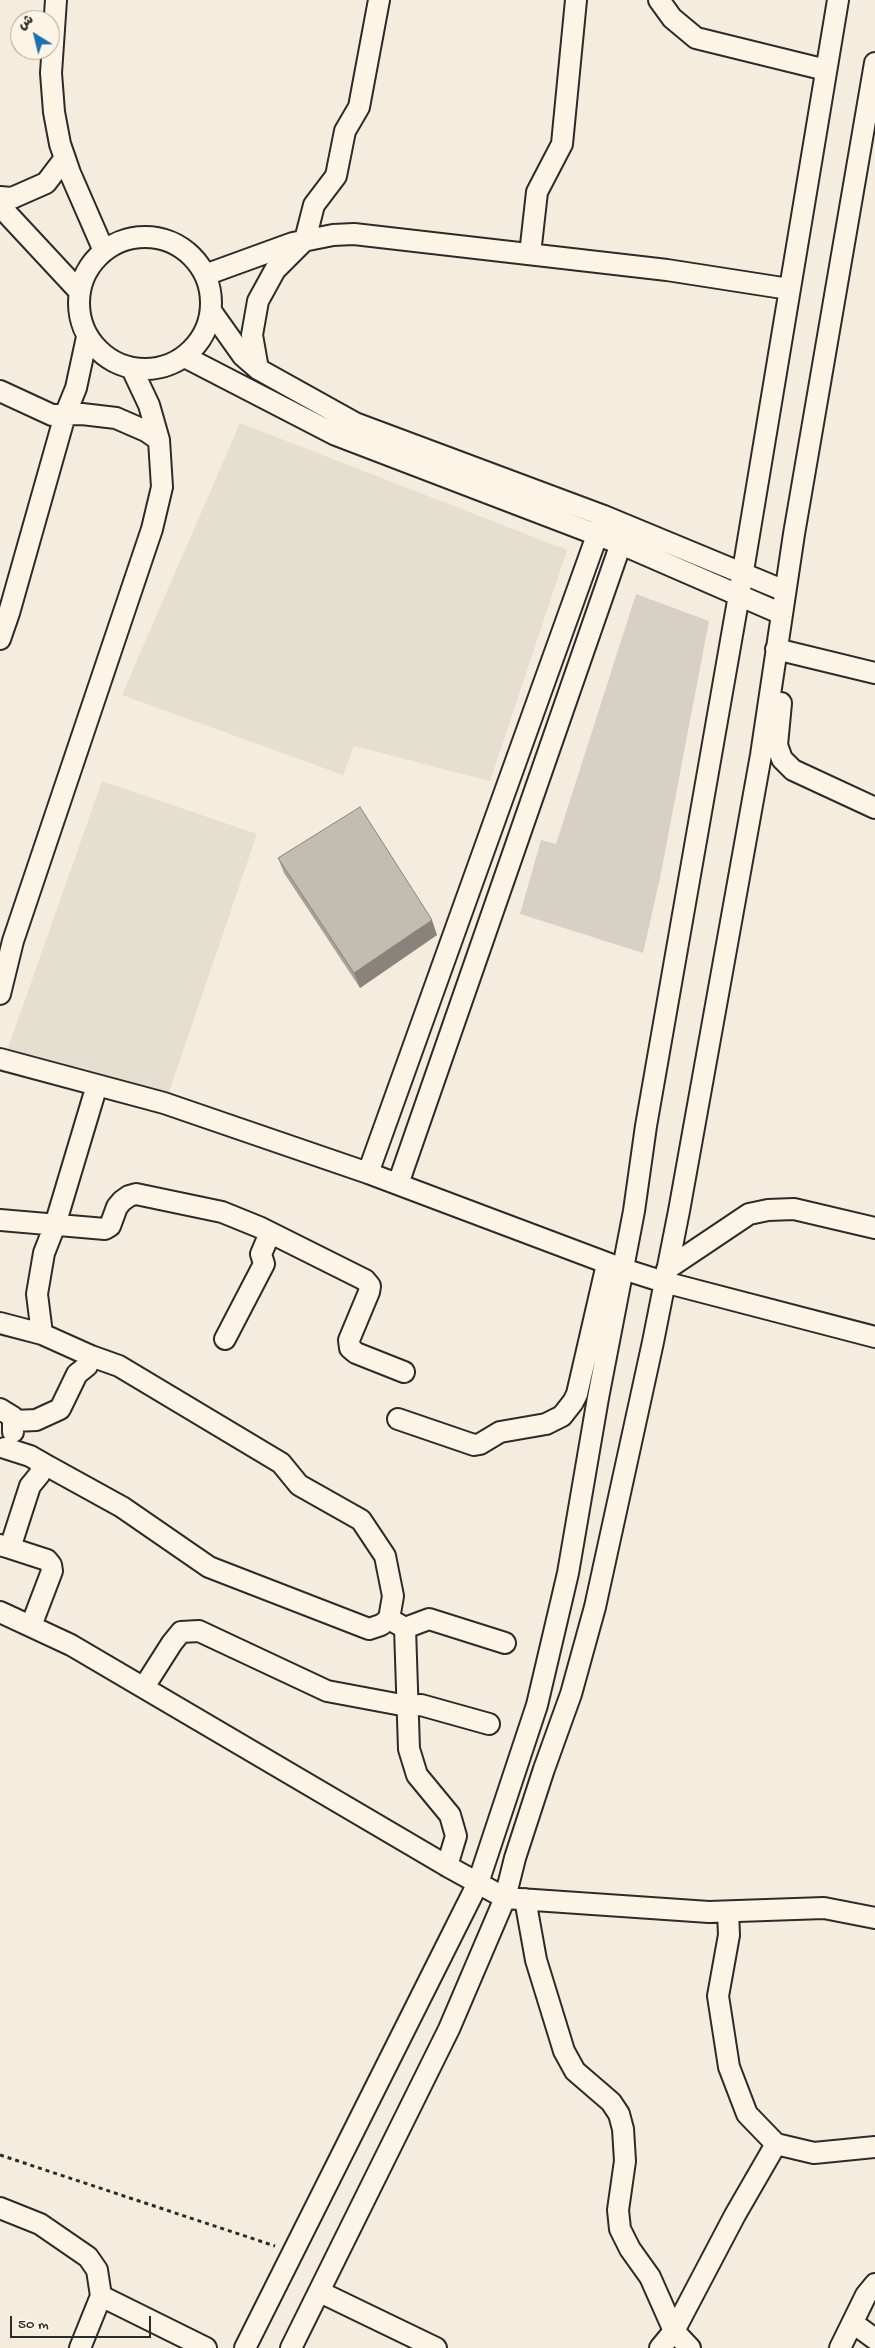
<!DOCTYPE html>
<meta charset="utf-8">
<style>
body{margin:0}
#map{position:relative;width:875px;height:2348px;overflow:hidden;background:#f4edde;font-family:"Gochi Hand","Playpen Sans Arabic",sans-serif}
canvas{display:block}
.north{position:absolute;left:10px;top:10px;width:50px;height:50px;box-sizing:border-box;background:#fcf5e5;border:1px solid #a8a49b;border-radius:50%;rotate:324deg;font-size:14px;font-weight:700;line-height:20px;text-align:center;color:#2b2b2b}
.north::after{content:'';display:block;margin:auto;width:18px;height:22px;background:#1f6fb2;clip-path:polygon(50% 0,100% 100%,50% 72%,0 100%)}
.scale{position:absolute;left:10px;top:2316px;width:141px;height:22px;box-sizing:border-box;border:2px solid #2b2b2b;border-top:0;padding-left:6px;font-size:15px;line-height:18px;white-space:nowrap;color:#2b2b2b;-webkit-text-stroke:4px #fcf5e5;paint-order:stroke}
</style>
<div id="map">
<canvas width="875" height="2348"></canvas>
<div class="north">ش</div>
<div class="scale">50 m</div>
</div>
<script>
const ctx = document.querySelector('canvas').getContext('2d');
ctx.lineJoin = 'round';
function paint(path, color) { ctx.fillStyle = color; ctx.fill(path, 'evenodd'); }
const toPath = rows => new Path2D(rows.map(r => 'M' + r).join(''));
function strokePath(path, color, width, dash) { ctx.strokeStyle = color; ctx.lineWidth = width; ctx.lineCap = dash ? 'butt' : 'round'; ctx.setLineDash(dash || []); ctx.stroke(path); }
const built = toPath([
 [240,423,567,550,490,781,354,746,343,775,122,695],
 [102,781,257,834,169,1092,7,1051]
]);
const green = toPath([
 [636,594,709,621,660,878,643,953,520,914,541,840,556,844]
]);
const path = toPath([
 [0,2155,275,2246]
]);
const minor = toPath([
 [56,0,51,73,54,112,60,144,70,173,104,251],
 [659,0,672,18,696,38,826,70],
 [0,197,12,198,46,183,65,158],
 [0,206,79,291],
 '79 303a66 66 0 1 1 132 0a66 66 0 1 1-132 0Z',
 [530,254,537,192,562,144,576,0],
 [205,275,293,243,333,235,354,234,667,270,789,289],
 [211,311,243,356,258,369,355,423,604,516,785,591],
 [185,357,336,435,621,544,782,614],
 [258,369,252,335,258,301,275,270,305,240,314,205,336,176,345,131,359,107,379,0],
 [0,391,52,415,82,414,116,418,146,431,159,440],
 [0,639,9,613,65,415,76,388,87,337],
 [776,649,875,673],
 [781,703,777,745,782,759,793,770,875,808],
 [0,994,13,941,152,529,162,487,159,440,149,405,132,369],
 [0,1059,164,1103,368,1173,623,1269,664,1282,875,1337],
 [368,1173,604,516],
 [398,1184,627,526],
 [0,1220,105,1229,110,1226,117,1207,122,1201,129,1196,136,1194,222,1212,259,1227,365,1280,370,1286,369,1292,349,1340,350,1348,356,1353,404,1372],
 [667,1269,749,1214,768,1210,794,1209,875,1228],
 [0,1323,42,1334,91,1356,119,1366,281,1463,299,1485,361,1520,385,1556,393,1596,389,1619],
 [42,1334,37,1294,44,1253,55,1225,97,1085],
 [225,1339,264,1264,261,1254,270,1233],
 [0,1409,13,1417,13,1432],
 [398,1419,474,1445,480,1444,500,1432,546,1424,562,1416,573,1402,577,1394,607,1264],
 [14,1421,36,1420,60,1409,77,1374,87,1366,91,1356],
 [44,1464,122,1507,209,1567,369,1629,381,1625,389,1619,405,1628,429,1619,505,1643],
 [0,1545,10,1548,30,1486,39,1475,44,1464,30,1456,5,1448],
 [10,1548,47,1560,51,1565,52,1571,31,1626],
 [0,1612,71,1645,447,1866,505,1898,709,1912,824,1908,875,1918],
 [405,1628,409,1749,417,1775,450,1815,456,1836,447,1866],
 [144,1687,172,1643,181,1632,199,1631,327,1691,407,1706,421,1705,489,1724],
 [525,1899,536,1960,564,2051,575,2071,611,2102,619,2114,623,2129,625,2161,618,2210,620,2229,630,2249,650,2277,674,2331,690,2348],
 [728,1912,729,1935,718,1996,729,2067,747,2114,776,2144,814,2153,875,2147],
 [0,2208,40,2224,88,2257,97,2270,101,2296,206,2348],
 [320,2292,436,2348],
 [853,2323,875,2339],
 [80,2348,101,2296],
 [245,2348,478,1883,537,1705,568,1573,598,1398,634,1211,646,1126,739,595,838,0],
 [291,2348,449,2029,505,1898,515,1858,544,1769,571,1694,595,1607,653,1342,679,1211,761,755,794,534,875,63],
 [660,2348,674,2331,735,2215,776,2144],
 [840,2348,866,2295,875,2284]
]);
const wall = toPath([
 [278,858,437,935,360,988,284,873]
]);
const shadedWall = toPath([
 [432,920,437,935,360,988,354,973]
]);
const building = toPath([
 [360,807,432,920,354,973,278,858,360,807]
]);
paint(built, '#e5dfd0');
paint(green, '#d6d1c4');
strokePath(minor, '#2b2b2b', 24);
strokePath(path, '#2b2b2b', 3, [4, 4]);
strokePath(minor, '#fcf5e5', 20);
paint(wall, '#a7a398');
paint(shadedWall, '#88847c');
paint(building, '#c2bdb1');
strokePath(building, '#88847c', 1);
</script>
